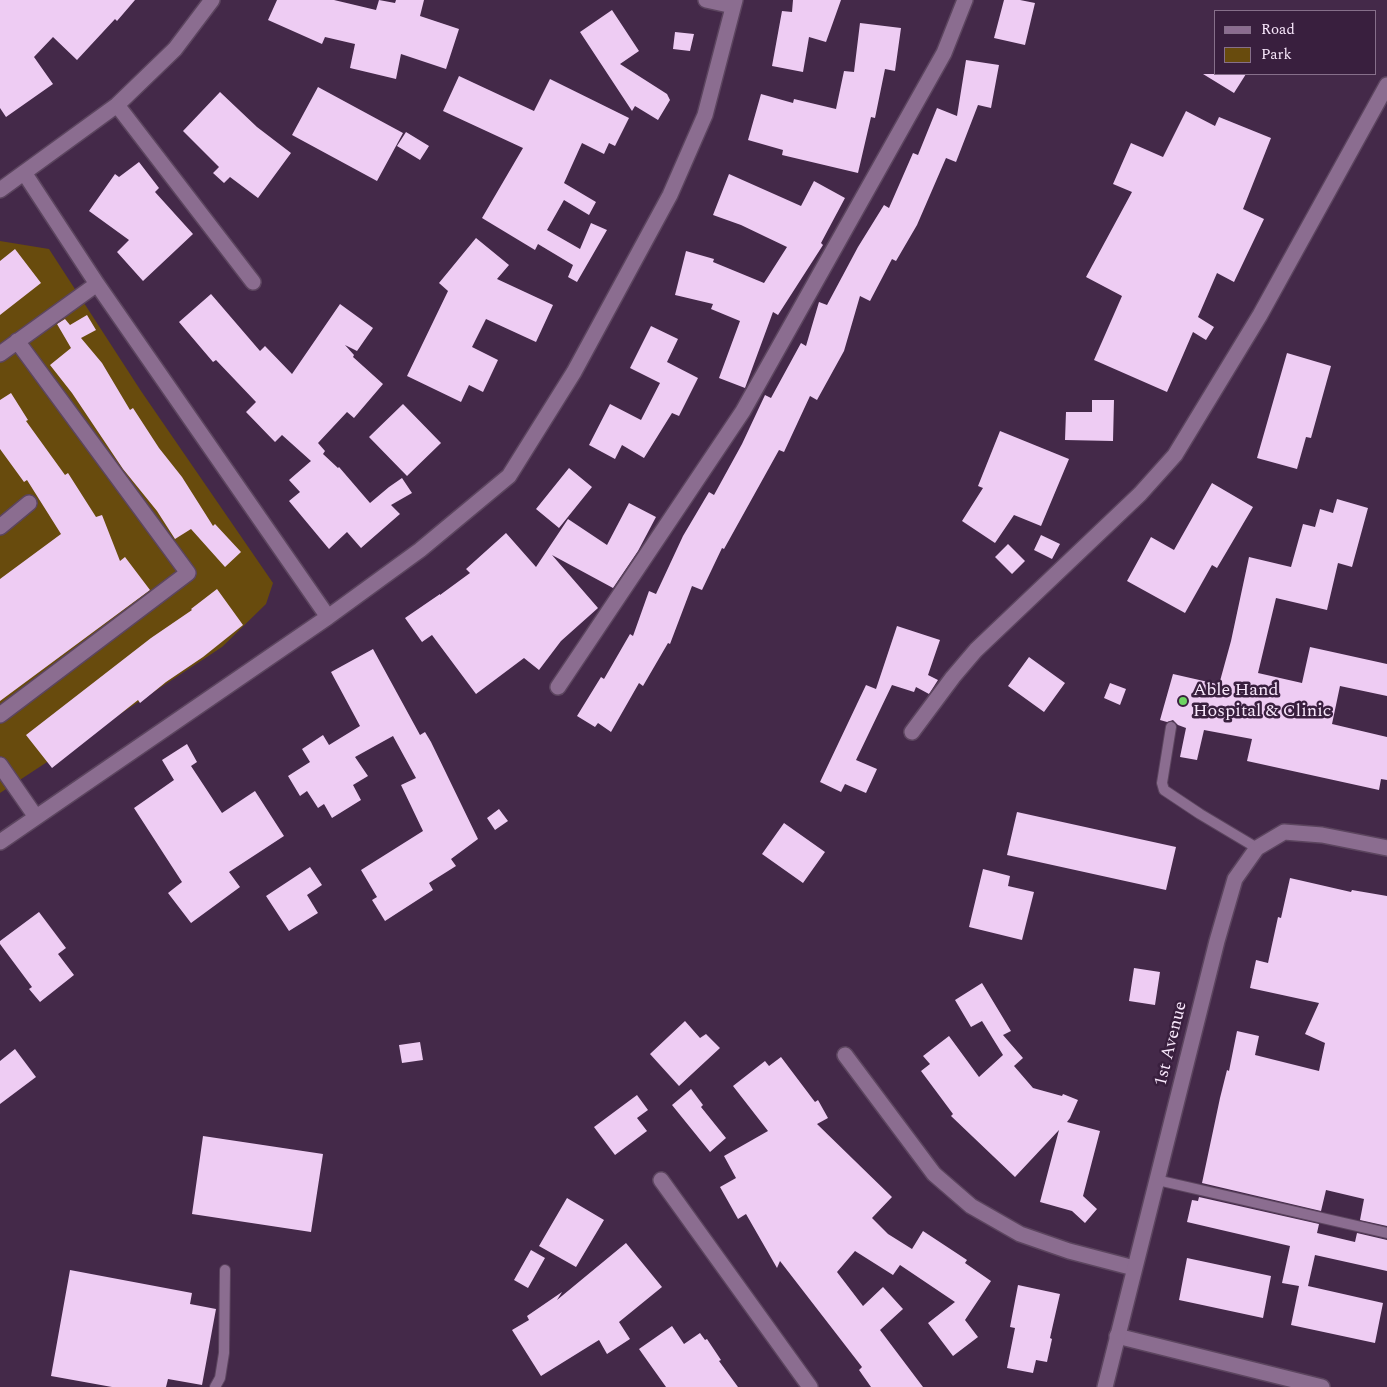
<!DOCTYPE html>
<style>
body{margin:0}
#map{position:relative;width:1387px;height:1387px;overflow:hidden;background:#442949;font-family:Spectral,serif}
canvas{display:block}
.legend{position:absolute;left:1214px;top:10px;width:162px;height:65px;box-sizing:border-box;background:#391f3e;border:1px solid #866f8a;margin:0;padding:6px 9px;list-style:none;font-size:15px;color:#f9e8fc}
.legend li{display:flex;align-items:center;gap:10px;height:25px}
.legend b{width:25px;border:1px solid #866f8a}
</style>
<div id="map">
<canvas width="1387" height="1387"></canvas>
<ul class="legend">
<li><b style="height:6px;background:#8b6d90"></b>Road</li>
<li><b style="height:14px;background:#684b0d"></b>Park</li>
</ul>
</div>
<script>
const ctx = document.querySelector('canvas').getContext('2d');
ctx.lineJoin = 'round';
function paint(path, color) { ctx.fillStyle = color; ctx.fill(path, 'evenodd'); }
const toPath = rows => new Path2D(rows.map(r => 'M' + r).join(''));
function strokePath(path, color, width, dash) { ctx.strokeStyle = color; ctx.lineWidth = width; ctx.lineCap = dash ? 'butt' : 'round'; ctx.setLineDash(dash || []); ctx.stroke(path); }
function write(font, color, halo, rows, align = 'center') {
  ctx.font = font + ' Spectral,serif'; ctx.lineWidth = 5; ctx.setLineDash([]); ctx.textBaseline = 'middle'; ctx.strokeStyle = halo; ctx.fillStyle = color; for (const [text, x, y, turn = 0] of rows) {
    ctx.save(); ctx.translate(x, y); ctx.rotate((+turn || 0) * Math.PI / 180); ctx.textAlign = isNaN(turn) ? turn : align; if (halo) ctx.strokeText(text, 0, 0); ctx.fillText(text, 0, 0); ctx.restore();
  }
}
const green = toPath([
 [0,241,49,249,141,391,273,583,266,604,222,647,0,793]
]);
const building = toPath([
 [0,0,135,0,117,21,115,19,77,60,53,37,34,57,53,84,6,117,0,108],
 [277,0,334,0,376,10,379,0,395,3,396,0,424,0,420,16,459,29,446,69,401,54,396,79,350,68,355,44,325,37,322,44,268,20],
 [793,0,841,0,826,42,809,37,803,72,772,66,782,11,792,12],
 [1004,0,1020,0,1035,3,1025,45,994,38],
 [612,10,639,51,620,64,667,94,670,100,658,120,635,106,632,111,580,32],
 [860,23,901,28,895,71,885,69,875,118,871,117,858,173,782,155,783,150,748,140,761,94,793,103,794,99,836,109,844,71,854,72],
 [675,32,694,34,690,51,673,49],
 [966,60,999,65,991,108,978,105,956,162,946,158,917,225,896,261,892,259,870,301,860,296,844,351,817,400,810,396,784,452,779,450,724,549,722,548,702,590,692,586,670,644,668,643,643,686,639,683,611,732,598,723,595,727,577,716,601,677,604,679,630,634,633,636,649,591,656,594,683,536,709,492,714,495,742,444,765,395,771,398,801,343,806,346,819,302,827,305,858,247,884,205,889,208,913,153,918,155,937,108,957,116],
 [1203,74,1246,74,1234,93],
 [459,76,534,111,550,79,629,118,615,146,609,143,604,154,582,143,564,183,596,202,589,215,564,200,547,230,580,249,591,223,607,230,577,282,568,277,573,265,538,244,535,250,482,218,523,148,443,111],
 [318,87,403,133,377,181,292,135],
 [220,92,257,127,291,153,258,198,230,177,224,183,213,173,219,167,183,131],
 [1186,111,1215,126,1219,117,1271,138,1243,209,1264,219,1234,282,1217,273,1198,317,1214,327,1206,340,1193,332,1167,392,1094,360,1122,296,1086,277,1132,192,1113,184,1131,143,1163,157],
 [406,132,429,146,420,160,397,146],
 [139,162,159,188,155,192,193,234,143,281,117,252,129,240,89,211,115,174,119,177],
 [729,174,801,206,814,181,845,198,821,243,823,245,778,315,773,312,745,388,719,378,740,321,711,309,713,304,675,295,686,251,714,259,713,262,764,283,787,247,741,225,713,215],
 [476,238,509,265,497,279,553,305,536,342,486,319,472,347,498,360,483,392,469,385,461,402,407,376,448,291,439,283],
 [15,249,41,283,0,315,0,261],
 [211,294,260,351,265,346,292,374,340,304,373,328,357,351,345,345,354,355,353,357,383,384,354,418,347,412,318,443,325,451,323,454,338,468,339,467,370,503,389,487,402,478,412,493,391,505,400,514,361,548,347,532,329,549,289,501,300,492,289,480,311,461,282,435,275,442,246,412,256,402,216,360,213,362,179,322],
 [87,315,96,330,81,338,102,363,130,410,133,408,159,448,182,477,213,526,215,524,241,552,225,567,191,529,175,539,157,511,123,469,72,393,50,365,71,348,57,324,65,319,70,325],
 [651,326,678,339,667,362,698,378,679,416,672,413,644,458,622,445,615,459,589,445,610,404,641,420,660,383,630,368],
 [1287,353,1331,366,1311,438,1306,437,1297,469,1257,458],
 [11,393,28,420,26,421,65,475,68,473,96,517,102,515,120,561,125,557,150,590,0,701,0,579,61,534,27,480,24,482,0,449,0,400],
 [1092,400,1114,400,1113,441,1065,440,1066,412,1092,412],
 [403,404,441,443,407,476,369,437],
 [1000,431,1069,459,1041,526,1014,515,995,543,962,521,983,488,978,486],
 [569,468,592,487,559,528,536,509],
 [1212,483,1253,507,1217,568,1212,565,1185,613,1127,581,1151,537,1174,550],
 [1337,499,1368,508,1352,567,1338,563,1327,610,1276,598,1258,673,1302,683,1310,647,1387,664,1387,696,1340,686,1332,724,1387,737,1387,780,1381,779,1379,790,1247,761,1252,739,1204,730,1197,760,1180,757,1186,728,1178,725,1173,720,1167,722,1160,720,1173,674,1217,684,1218,681,1220,681,1231,641,1249,557,1291,567,1303,524,1315,527,1320,509,1333,513],
 [629,503,656,517,638,551,613,588,552,555,598,608,561,641,539,670,524,658,476,694,432,635,422,642,405,618,440,594,440,595,470,573,466,569,506,533,536,567,568,519,607,545],
 [1041,535,1060,544,1052,559,1034,550],
 [1008,544,1025,561,1012,574,995,557],
 [217,589,243,625,203,657,166,682,140,703,138,700,52,768,26,735,151,638,192,610,191,609],
 [897,626,940,640,928,675,938,680,929,694,916,687,914,692,892,685,856,760,877,769,866,793,845,784,841,792,820,782,866,685,876,689],
 [373,649,420,735,425,732,431,742,478,839,451,859,456,866,429,883,433,890,385,921,372,900,377,897,361,870,423,831,401,785,416,778,393,736,355,757,368,776,353,785,361,800,332,818,324,804,318,808,307,791,300,796,288,776,310,762,302,749,323,735,329,745,360,726,331,672],
 [1029,657,1065,683,1044,712,1008,686],
 [1110,683,1126,689,1120,705,1104,698],
 [187,744,197,762,191,766,222,813,255,791,284,836,229,872,240,887,191,923,168,893,182,882,134,808,174,780,162,760],
 [499,809,508,821,495,830,487,818],
 [1017,812,1176,847,1166,890,1007,855],
 [784,823,825,852,803,883,762,854],
 [310,867,322,885,307,895,318,913,289,931,266,896],
 [983,869,1010,876,1008,886,1034,892,1022,940,969,927],
 [1290,878,1351,892,1352,890,1387,896,1387,1226,1360,1220,1364,1199,1326,1190,1321,1211,1202,1183,1220,1098,1227,1070,1229,1071,1237,1031,1259,1036,1255,1055,1319,1071,1325,1043,1305,1034,1319,1003,1250,988,1256,960,1268,963,1278,917,1281,918],
 [39,912,66,948,58,954,74,975,40,1002,29,989,32,987,0,944,0,941],
 [1134,968,1160,972,1155,1005,1129,1001],
 [982,983,1011,1031,1003,1035,1023,1058,1014,1066,1033,1088,1062,1096,1063,1094,1078,1100,1070,1118,1067,1122,1100,1131,1083,1196,1097,1209,1085,1223,1072,1211,1040,1202,1059,1130,1015,1177,951,1116,953,1114,921,1071,930,1064,923,1056,949,1036,979,1077,1003,1055,982,1021,971,1027,955,1000],
 [685,1021,700,1038,706,1034,720,1048,679,1086,650,1054],
 [420,1042,423,1060,402,1063,399,1045],
 [15,1049,36,1077,0,1104,0,1061],
 [781,1057,815,1102,818,1100,828,1118,817,1124,892,1197,872,1218,888,1234,912,1249,923,1231,967,1260,965,1263,991,1281,965,1320,978,1337,953,1356,928,1323,955,1302,900,1265,893,1275,855,1251,837,1272,863,1306,883,1287,903,1309,880,1330,923,1387,871,1387,859,1370,862,1367,780,1261,777,1268,746,1214,738,1219,720,1187,736,1178,724,1156,768,1131,733,1086,765,1061,769,1066],
 [691,1089,703,1105,701,1107,726,1138,710,1152,672,1105],
 [637,1095,648,1110,637,1118,647,1131,615,1155,594,1127],
 [203,1136,323,1154,311,1232,192,1214],
 [1199,1197,1319,1224,1317,1233,1355,1242,1357,1233,1387,1240,1387,1271,1315,1255,1308,1286,1383,1303,1375,1343,1291,1325,1299,1286,1282,1283,1290,1246,1187,1222,1192,1200,1198,1201],
 [567,1198,604,1220,576,1267,539,1246],
 [626,1243,662,1287,619,1322,630,1339,607,1354,599,1340,541,1376,512,1330,529,1320,527,1316,562,1292,557,1300],
 [531,1250,545,1258,528,1288,514,1280],
 [1187,1258,1271,1276,1263,1318,1179,1300],
 [70,1270,192,1293,190,1304,216,1309,202,1385,168,1379,166,1387,112,1387,51,1376],
 [1018,1285,1060,1294,1050,1338,1052,1339,1047,1362,1036,1360,1033,1373,1007,1368,1015,1328,1010,1327],
 [672,1326,684,1344,700,1333,705,1340,707,1339,721,1360,719,1361,738,1387,666,1387,639,1349]
]);
const service = toPath([
 [1171,727,1162,783,1164,790,1200,814,1257,848],
 [1157,1180,1387,1233],
 [215,1387,220,1378,224,1353,225,1270]
]);
const minor = toPath([
 [706,0,733,6],
 [117,105,253,282],
 [25,174,97,284,328,617],
 [0,190,117,105,175,49,212,0],
 [0,354,97,284],
 [0,527,29,503],
 [558,687,743,411,944,53,965,0],
 [0,715,188,573,17,341],
 [912,732,953,677,976,650,1140,494,1175,455,1260,315,1387,85],
 [0,765,36,817],
 [0,842,328,617,420,550,509,476,574,372,670,195,705,115,735,0],
 [845,1055,934,1174,971,1206,1020,1234,1069,1251,1134,1268],
 [661,1180,810,1387],
 [1117,1336,1322,1387]
]);
const tertiary = toPath([
 [1105,1387,1217,941,1235,879,1257,848,1284,832,1322,835,1387,848]
]);
const markers = [
 [1183,701,5,"#6dd361"]
];
const poiNames = [
 ["Able Hand",1193,691],
 ["Hospital & Clinic",1193,712]
];
const streetNames = [
 ["1st Avenue",1172,1044,-76]
];
paint(green, '#684b0d');
paint(building, '#eeccf3');
strokePath(service, '#5c455f', 12);
strokePath(minor, '#5c455f', 18);
strokePath(tertiary, '#5c455f', 18);
strokePath(service, '#8b6d90', 10);
strokePath(minor, '#8b6d90', 15);
strokePath(tertiary, '#8b6d90', 15);
for (const [x, y, r, color] of markers) { const dot = new Path2D(); dot.arc(x, y, r, 0, 2 * Math.PI); ctx.fillStyle = color; ctx.fill(dot); strokePath(dot, '#391f3e', 2); }
write('18px', '#f9e8fc', '#391f3e', poiNames, 'left');
write('18px', '#f9e8fc', '#391f3e', streetNames);
</script>
